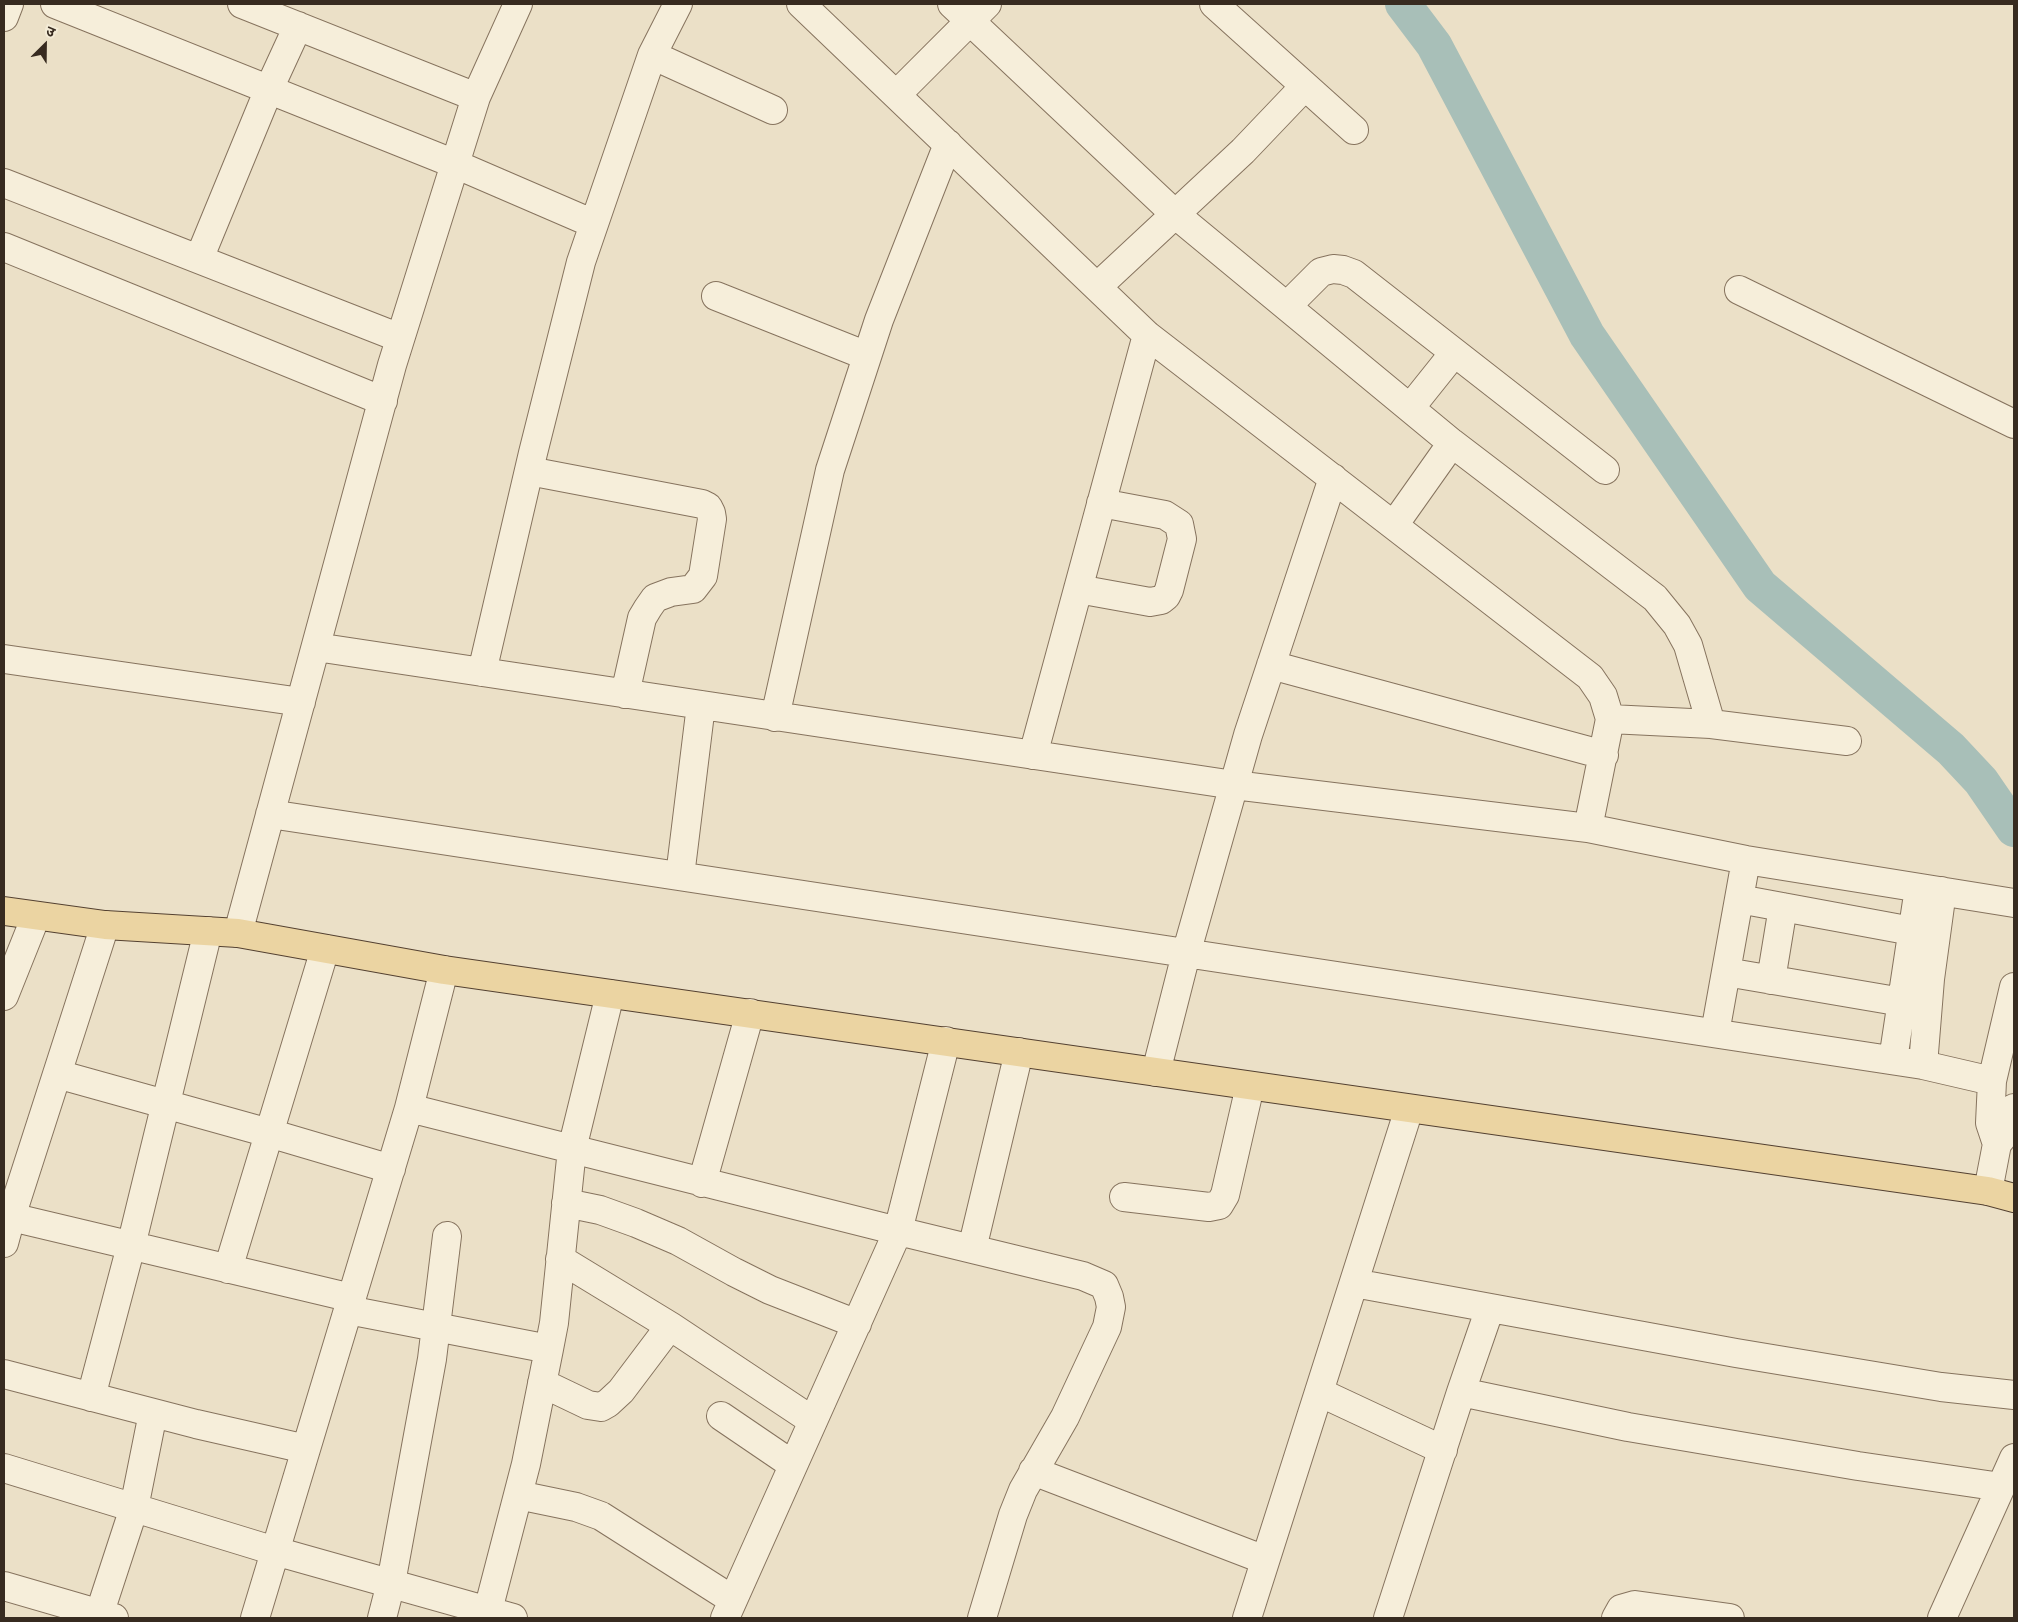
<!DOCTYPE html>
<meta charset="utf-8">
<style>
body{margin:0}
#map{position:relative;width:2018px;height:1622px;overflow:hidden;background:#ebe0c7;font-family:"Source Serif 4","Noto Sans Devanagari",serif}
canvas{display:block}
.frame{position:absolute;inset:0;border:5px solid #372b20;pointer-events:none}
.north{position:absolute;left:20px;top:20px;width:50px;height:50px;-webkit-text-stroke:4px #f3ebd6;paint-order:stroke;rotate:23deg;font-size:14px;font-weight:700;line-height:20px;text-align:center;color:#372b20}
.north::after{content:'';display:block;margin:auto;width:18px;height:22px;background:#372b20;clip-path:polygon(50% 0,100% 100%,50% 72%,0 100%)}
</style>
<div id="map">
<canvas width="2018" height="1622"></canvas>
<div class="frame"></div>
<div class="north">उ</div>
</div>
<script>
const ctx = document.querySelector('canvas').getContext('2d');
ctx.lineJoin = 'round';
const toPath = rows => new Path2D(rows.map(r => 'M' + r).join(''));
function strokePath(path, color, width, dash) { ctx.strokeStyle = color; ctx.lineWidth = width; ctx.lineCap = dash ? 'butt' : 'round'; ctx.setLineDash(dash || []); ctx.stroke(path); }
const river = toPath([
 [1403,4,1434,45,1587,335,1760,586,1951,749,1981,781,2014,829]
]);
const minor = toPath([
 [55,4,455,164,594,224],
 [242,4,476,97],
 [801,4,1147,335,1590,677,1603,696,1610,719,1588,828],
 [952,4,1176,215,1452,443,1655,598,1677,625,1688,645,1711,724],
 [1214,4,1354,130],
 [4,17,9,4],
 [652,55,773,110],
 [897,94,987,4],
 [4,183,400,338],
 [4,247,383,401],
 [199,259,269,89,298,26],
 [1097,287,1243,151,1305,86],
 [1739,290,2014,424],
 [716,296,867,356],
 [1287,306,1321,272,1333,269,1343,270,1354,274,1605,470],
 [1410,408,1454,353],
 [529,471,702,504,708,507,711,513,712,519,703,576,693,589,671,592,655,598,648,608,642,618,625,694],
 [1394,525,1452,443],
 [1078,589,1150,602,1161,600,1166,596,1169,590,1182,539,1179,524,1165,515,1101,503],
 [316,647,1234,785,1588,828,1746,860,2014,903],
 [4,659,301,702],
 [1271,665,1604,755],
 [482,672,533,453,581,262,652,55,678,4],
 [775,717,830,470,879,320,948,144],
 [1610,719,1711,724,1847,741],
 [1033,755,1147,335],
 [270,814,1923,1065,1992,1081],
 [680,876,701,705],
 [1739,899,1912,931],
 [238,933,392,365,476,97,518,4],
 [1726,972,1902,1002],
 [1771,980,1783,907],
 [4,996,36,916],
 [1715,1033,1746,860],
 [1893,1060,1919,888],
 [1923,1065,1930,979,1942,891],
 [1156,1072,1186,954,1248,735,1333,478],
 [57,1074,269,1133,391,1169],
 [409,1108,898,1231,946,1041],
 [1997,1144,1990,1123,1992,1081,2014,987],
 [702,1183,750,1013],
 [1988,1191,1997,1144,2010,1128,2014,1108],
 [1124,1197,1209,1207,1219,1205,1225,1195,1250,1086],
 [566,1203,600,1210,636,1223,678,1241,734,1272,770,1290,857,1324],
 [4,1216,11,1217,105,925],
 [4,1243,11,1217,352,1298],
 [972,1249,1019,1052],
 [560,1259,670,1326,813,1421],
 [228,1269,325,949],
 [1354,1283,1736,1353,1941,1387,2014,1395],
 [348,1310,549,1349],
 [4,1374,196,1424,306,1449],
 [542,1383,588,1405,601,1407,608,1403,621,1391,670,1326],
 [1319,1392,1443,1450],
 [1461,1392,1628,1427,1858,1466,2001,1487],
 [91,1397,131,1246,208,931],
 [721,1416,793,1465],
 [4,1468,275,1551,513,1618],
 [1033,1471,1265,1560],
 [518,1495,576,1507,601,1516,733,1600],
 [4,1586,114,1618],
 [98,1618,134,1508,153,1413],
 [255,1618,409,1108,444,970],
 [382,1618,391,1583,432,1359,447,1236],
 [486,1618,526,1464,549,1349,554,1323,572,1149,610,994],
 [725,1618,898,1231,1083,1276,1104,1285,1109,1297,1111,1307,1107,1327,1065,1417,1023,1490,1013,1515,982,1618],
 [1247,1618,1409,1109],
 [1388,1618,1461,1392,1490,1308],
 [1616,1618,1621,1609,1635,1605,1730,1618],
 [1942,1618,2014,1458]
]);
const major = toPath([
 [4,911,105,925,238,933,444,970,1988,1191,2014,1198]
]);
strokePath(river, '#a8bfb8', 36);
strokePath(minor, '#86735e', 30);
strokePath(major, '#544131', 30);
strokePath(minor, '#f6eeda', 28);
strokePath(major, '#ebd4a2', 28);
</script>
